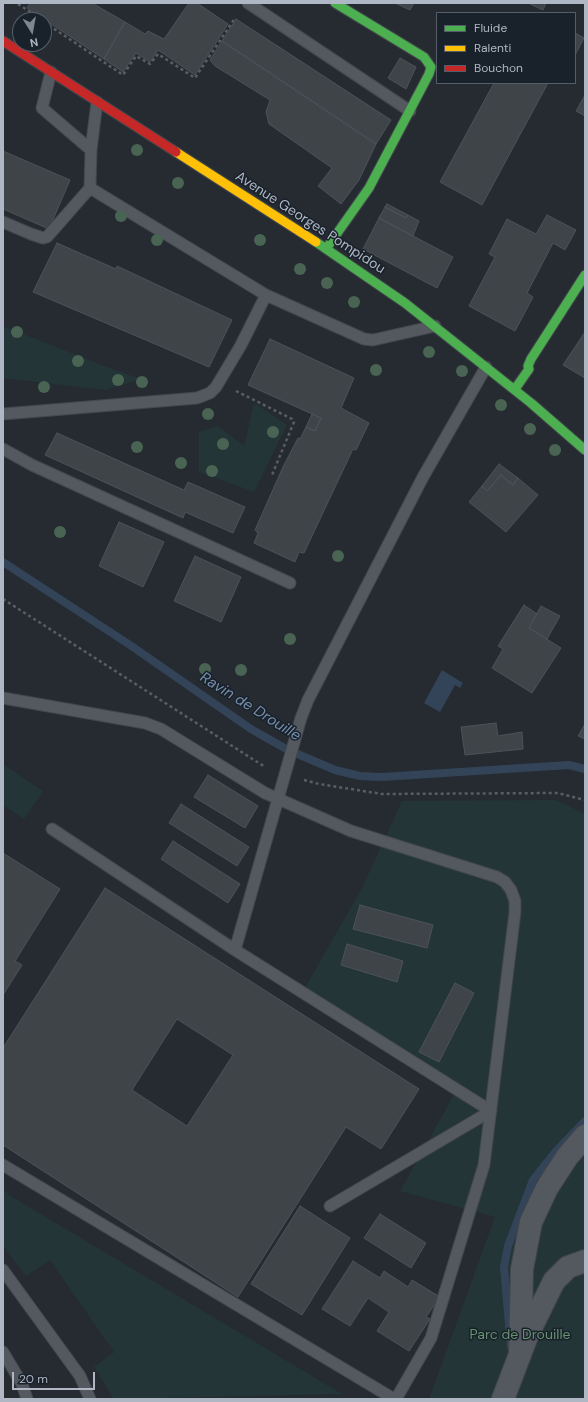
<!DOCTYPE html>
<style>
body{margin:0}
#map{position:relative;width:588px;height:1402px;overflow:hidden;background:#252b31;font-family:"DM Sans",sans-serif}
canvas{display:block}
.frame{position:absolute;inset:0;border:4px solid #aeb7c3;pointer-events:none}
.legend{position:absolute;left:436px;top:12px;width:140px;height:72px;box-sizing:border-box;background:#19212b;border:1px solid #555d68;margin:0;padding:5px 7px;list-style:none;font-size:12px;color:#aeb7c3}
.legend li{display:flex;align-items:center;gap:8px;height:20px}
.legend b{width:20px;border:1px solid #555d68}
.north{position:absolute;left:12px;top:12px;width:40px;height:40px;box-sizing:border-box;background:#19212b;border:1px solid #555d68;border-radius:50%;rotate:169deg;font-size:11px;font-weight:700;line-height:16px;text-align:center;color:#aeb7c3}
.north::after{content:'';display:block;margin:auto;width:14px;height:18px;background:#7e8690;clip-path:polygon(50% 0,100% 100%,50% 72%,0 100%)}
.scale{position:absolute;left:12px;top:1372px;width:83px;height:18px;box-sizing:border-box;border:2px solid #aeb7c3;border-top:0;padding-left:5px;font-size:12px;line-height:14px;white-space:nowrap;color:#aeb7c3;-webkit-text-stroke:3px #19212b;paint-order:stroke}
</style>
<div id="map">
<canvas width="588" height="1402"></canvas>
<div class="frame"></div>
<ul class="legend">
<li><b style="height:5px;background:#4caf50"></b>Fluide</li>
<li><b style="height:5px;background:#ffc107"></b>Ralenti</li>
<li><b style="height:5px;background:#c62828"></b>Bouchon</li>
</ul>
<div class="north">N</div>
<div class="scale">20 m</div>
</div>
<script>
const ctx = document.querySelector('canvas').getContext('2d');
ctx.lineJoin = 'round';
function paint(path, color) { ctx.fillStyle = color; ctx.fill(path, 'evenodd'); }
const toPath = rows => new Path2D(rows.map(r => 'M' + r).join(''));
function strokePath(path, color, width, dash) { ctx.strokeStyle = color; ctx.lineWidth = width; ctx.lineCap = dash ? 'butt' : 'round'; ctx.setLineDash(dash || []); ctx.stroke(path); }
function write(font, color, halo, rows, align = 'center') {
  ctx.font = font + ' "DM Sans",sans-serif'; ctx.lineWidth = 3; ctx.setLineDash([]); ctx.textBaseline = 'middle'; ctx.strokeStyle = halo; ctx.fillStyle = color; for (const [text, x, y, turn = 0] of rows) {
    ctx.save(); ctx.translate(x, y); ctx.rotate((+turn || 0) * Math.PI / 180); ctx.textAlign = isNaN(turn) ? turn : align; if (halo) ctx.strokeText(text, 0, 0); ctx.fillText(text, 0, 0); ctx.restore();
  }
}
const green = toPath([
 [3,326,104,366,141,379,105,390,3,378],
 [254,403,287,425,254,492,199,472,199,432,218,426,244,446],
 [3,764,43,791,24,819,3,805],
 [556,800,585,814,585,1399,429,1399,495,1217,400,1191,456,1091,302,993,361,890,402,801],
 [3,1189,9,1195,342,1394,114,1399,94,1367,114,1352,50,1260,26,1276,3,1246]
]);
const water = toPath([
 [442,670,463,683,460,688,455,685,440,712,424,703]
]);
const stream = toPath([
 [3,562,130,645,251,729,288,750,335,770,360,776,382,777,569,765,585,769],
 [511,1347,504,1267,508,1246,533,1180,557,1150,585,1121]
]);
const building = toPath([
 [30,3,92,3,125,22,104,59,27,8,30,3],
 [189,3,197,3,228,24,195,75,158,50,150,62,136,53,123,72,104,59,125,22,145,34,148,31,164,39,189,3],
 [395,3,414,3,410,10,395,3],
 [528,3,546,3,543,10,528,3],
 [236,19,391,120,376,144,222,41,236,19],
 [575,33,584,38,575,55,575,33],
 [222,41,376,144,359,180,341,204,318,186,332,168,269,124,266,112,270,100,215,66,210,60,222,41],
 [400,58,416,67,406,89,388,78,400,58],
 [494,83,548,83,482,205,440,182,494,83],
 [585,95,585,116,576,111,585,95],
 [3,151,70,180,49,229,3,209,3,151],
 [387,204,408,215,406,218,385,207,387,204],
 [385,207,406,218,408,215,419,221,413,236,379,218,385,207],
 [547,215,576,230,565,250,553,243,527,293,533,297,515,331,469,306,495,257,489,254,507,219,536,234,547,215],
 [379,218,453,257,437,288,363,249,379,218],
 [57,243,116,269,117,266,232,320,209,367,33,292,57,243],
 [585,332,585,378,563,365,585,332],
 [270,339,354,378,341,408,369,423,356,450,353,449,304,553,299,552,295,562,254,543,258,533,255,530,283,467,298,438,300,439,306,427,315,431,321,418,248,385,270,339],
 [312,414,321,418,315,431,306,427,312,414],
 [57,433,184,490,188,482,245,507,233,533,185,512,183,518,45,455,57,433],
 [499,464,518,478,513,485,501,475,487,491,482,486,499,464],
 [501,475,513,485,518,478,538,495,506,532,469,502,482,486,487,491,501,475],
 [119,522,164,542,143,587,99,566,119,522],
 [195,556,241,577,221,622,174,601,195,556],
 [524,605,537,614,529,628,561,648,532,693,492,668,503,649,498,646,524,605],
 [541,606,560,616,547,639,529,628,541,606],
 [496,723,498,736,522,732,523,749,465,755,461,727,496,723],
 [585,724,585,739,578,736,585,724],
 [208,775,258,806,245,828,194,797,208,775],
 [181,804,249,847,237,866,169,823,181,804],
 [173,841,240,884,228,903,161,859,173,841],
 [3,853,60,889,15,961,22,965,3,995,3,853],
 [105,888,419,1089,381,1149,346,1127,238,1297,3,1145,3,1048,105,888],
 [177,1019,233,1055,187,1126,132,1090,177,1019],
 [360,905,433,925,427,948,353,929,360,905],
 [347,944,403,961,397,982,341,965,347,944],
 [455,983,474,993,439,1062,419,1052,455,983],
 [300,1206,350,1238,302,1315,251,1284,300,1206],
 [380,1214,426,1243,411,1268,364,1238,380,1214],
 [353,1261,380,1278,384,1271,408,1287,412,1280,440,1297,426,1317,430,1319,409,1351,377,1331,389,1312,368,1298,350,1326,322,1309,353,1261]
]);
const path = toPath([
 [18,4,42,20],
 [44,22,123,75,136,56,150,64,158,54,195,78,235,18],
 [236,391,292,419,294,422,272,475],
 [3,599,265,767],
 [304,780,319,784,382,794,558,793,585,800]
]);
const lane = toPath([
 [248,3,410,111],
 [51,72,42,108,91,150,90,188,266,295,364,339,373,340,435,326],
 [91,150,97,102],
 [3,222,31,234,43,238,47,237,90,188],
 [3,414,197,398,210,393,216,387,241,345,266,295],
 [3,449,32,465,290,583],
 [3,698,145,723,161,729,265,793,351,831,497,877,505,882,511,890,515,901,515,912,484,1165,431,1338,396,1399],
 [52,829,235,950,301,718,308,700,423,477,486,367],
 [235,950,491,1111,330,1206],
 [3,1165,394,1399],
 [3,1270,80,1376,90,1399],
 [3,1352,22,1384,27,1399]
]);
const street = toPath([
 [520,1355,522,1269,531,1222,547,1188,567,1157,585,1136],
 [503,1399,527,1336,554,1281,568,1267,585,1261]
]);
const fast = toPath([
 [316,242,405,303,531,403,585,450],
 [326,249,369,188,429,74,431,67,424,57,335,3],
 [515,389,529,369,528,366,531,359,585,275]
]);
const slow = toPath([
 [176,152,316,242]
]);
const jam = toPath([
 [3,41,176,152]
]);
const trees = [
 [137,150],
 [178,183],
 [121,216],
 [157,240],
 [260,240],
 [300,269],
 [327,283],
 [354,302],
 [17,332],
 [429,352],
 [78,361],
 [376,370],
 [462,371],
 [118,380],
 [142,382],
 [44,387],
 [501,405],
 [208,414],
 [530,429],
 [273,432],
 [223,444],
 [137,447],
 [555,450],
 [181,463],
 [212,471],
 [60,532],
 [338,556],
 [290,639],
 [205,669],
 [241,670]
];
const streetNames = [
 ["Avenue Georges Pompidou",310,223,33]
];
const parkNames = [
 ["Parc de Drouille",520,1335]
];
const waterNames = [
 ["Ravin de Drouille",250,707,32]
];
paint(green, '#233537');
paint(water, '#334459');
strokePath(stream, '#334459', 8);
paint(building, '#3f4449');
strokePath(building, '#4d5259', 1);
strokePath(lane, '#42474c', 13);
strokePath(street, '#42474c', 24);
strokePath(fast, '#42474c', 11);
strokePath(slow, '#42474c', 11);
strokePath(jam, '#42474c', 11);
strokePath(path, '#585e63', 2.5, [3, 3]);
strokePath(lane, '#54585f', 11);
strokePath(street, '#54585f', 22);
strokePath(fast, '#4caf50', 9);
strokePath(slow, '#ffc107', 9);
strokePath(jam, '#c62828', 9);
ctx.fillStyle = '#496453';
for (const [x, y] of trees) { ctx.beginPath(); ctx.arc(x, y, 6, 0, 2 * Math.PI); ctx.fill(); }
write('14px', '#aeb7c3', '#19212b', streetNames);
write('14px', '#66926f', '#19212b', parkNames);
write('italic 15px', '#768eab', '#19212b', waterNames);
</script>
